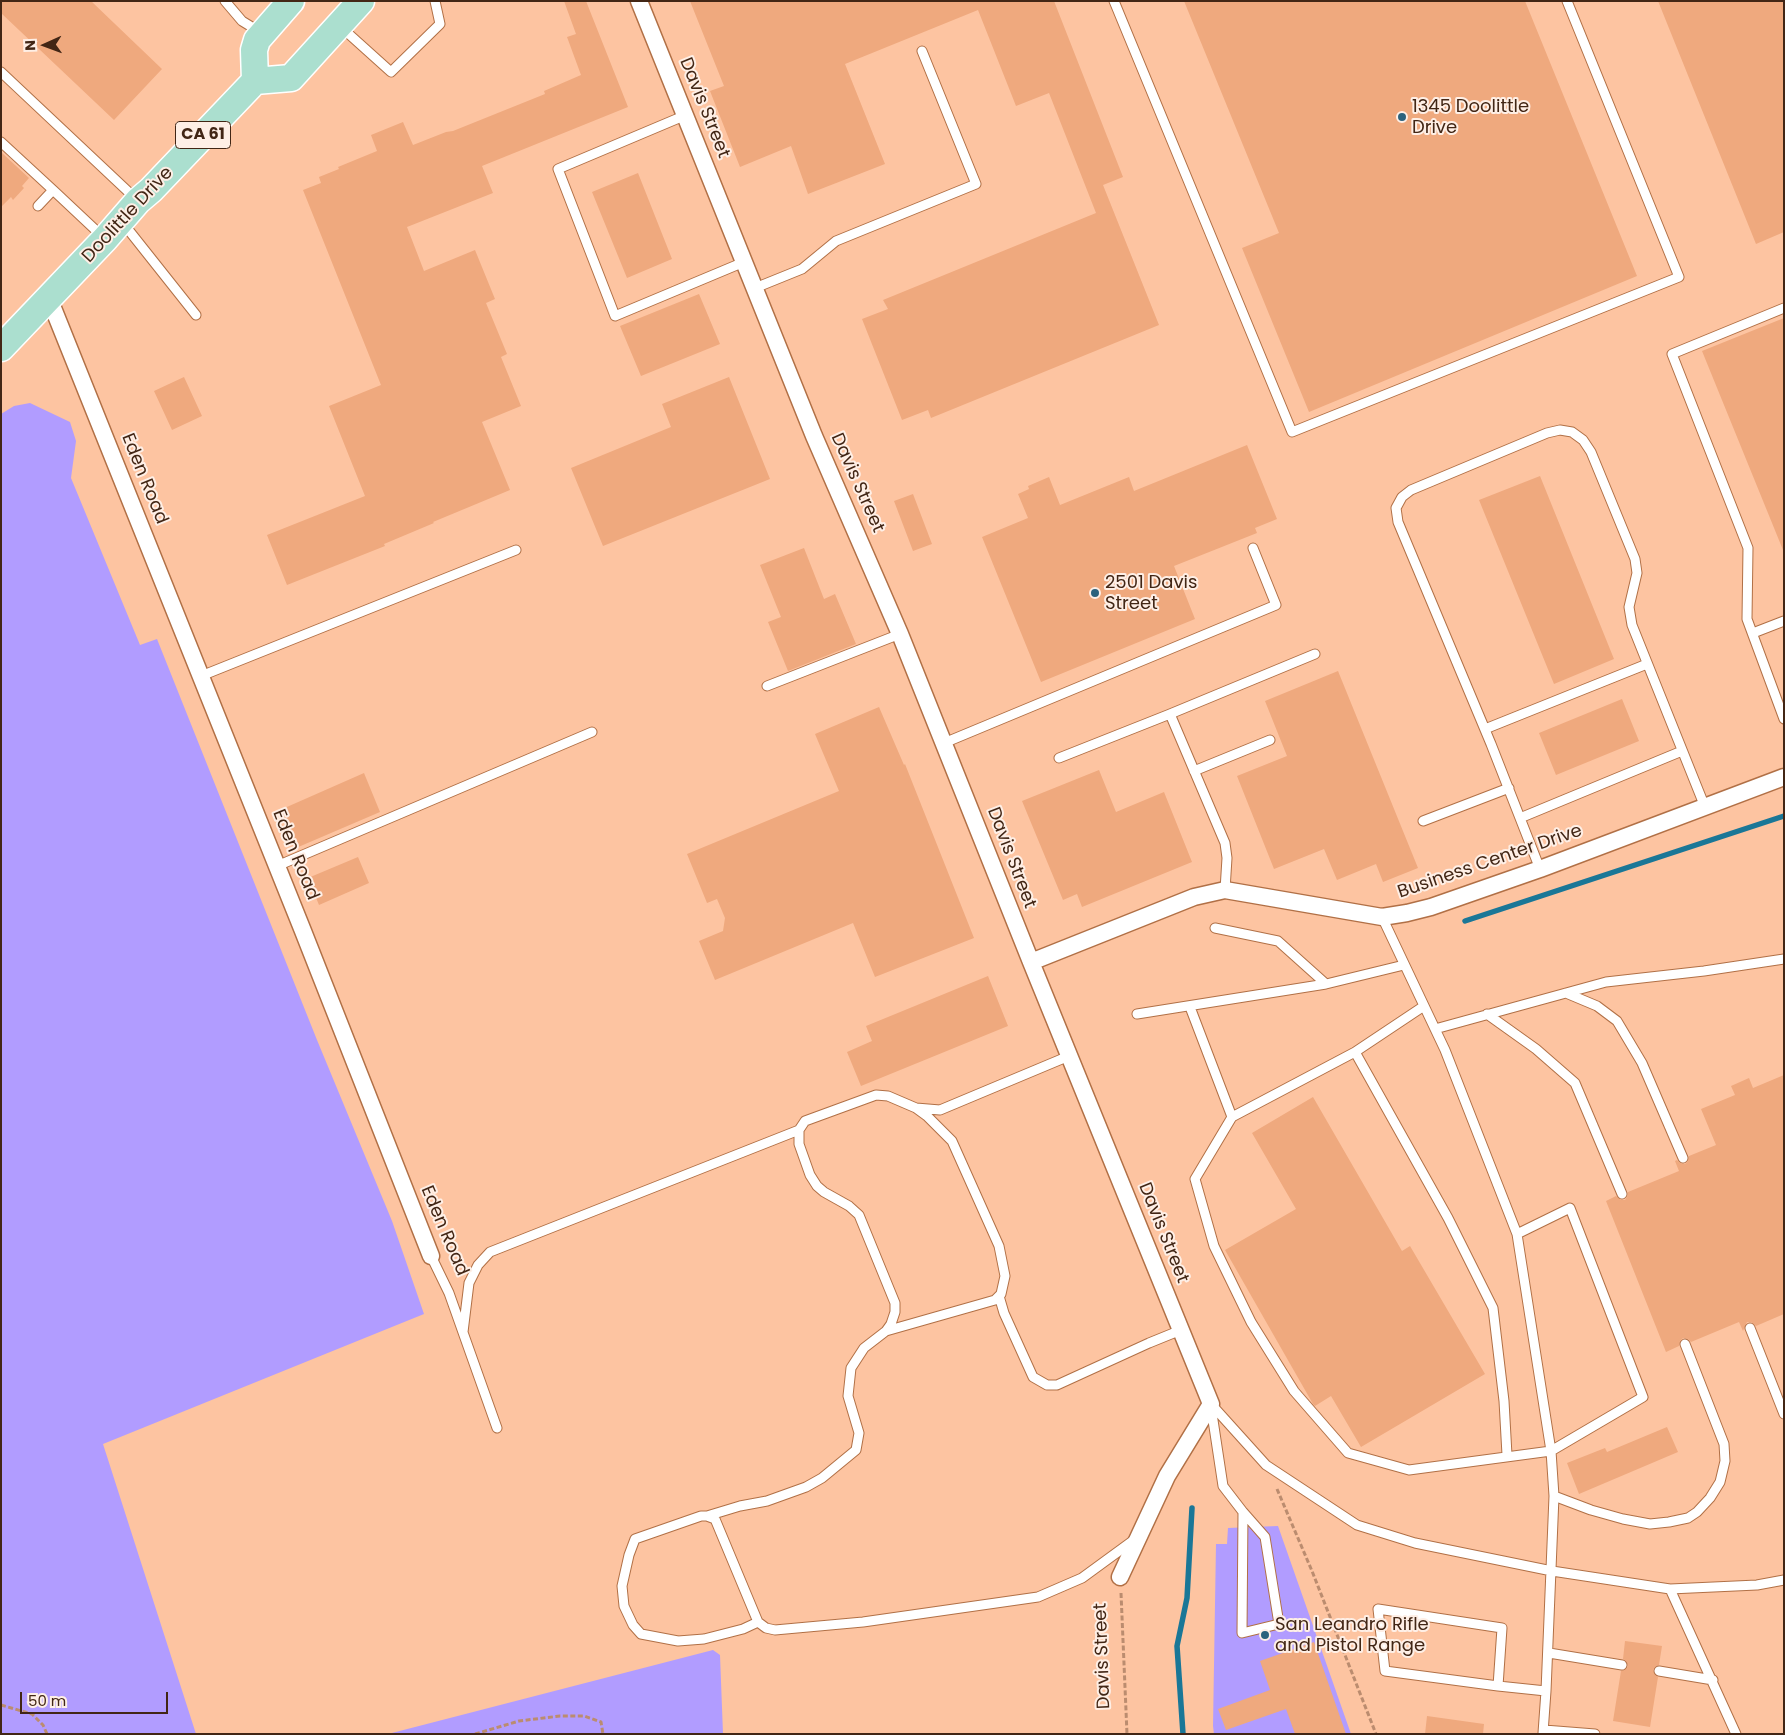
<!DOCTYPE html>
<style>
body{margin:0}
#map{position:relative;width:1785px;height:1735px;overflow:hidden;background:#fdc4a1;font-family:Poppins,sans-serif}
canvas{display:block}
.frame{position:absolute;inset:0;border:2px solid #422615;pointer-events:none}
.north{position:absolute;left:20px;top:20px;width:50px;height:50px;-webkit-text-stroke:4px #feefe6;paint-order:stroke;rotate:268deg;font-size:14px;font-weight:700;line-height:20px;text-align:center;color:#422615}
.north::after{content:'';display:block;margin:auto;width:18px;height:22px;background:#422615;clip-path:polygon(50% 0,100% 100%,50% 72%,0 100%)}
.scale{position:absolute;left:20px;top:1692px;width:148px;height:22px;box-sizing:border-box;border:2px solid #422615;border-top:0;padding-left:6px;font-size:15px;line-height:18px;white-space:nowrap;color:#422615;-webkit-text-stroke:4px #feefe6;paint-order:stroke}
</style>
<div id="map">
<canvas width="1785" height="1735"></canvas>
<div class="frame"></div>
<div class="north">N</div>
<div class="scale">50 m</div>
</div>
<script>
const ctx = document.querySelector('canvas').getContext('2d');
ctx.lineJoin = 'round';
function paint(path, color) { ctx.fillStyle = color; ctx.fill(path, 'evenodd'); }
const toPath = rows => new Path2D(rows.map(r => 'M' + r).join(''));
function strokePath(path, color, width, dash) { ctx.strokeStyle = color; ctx.lineWidth = width; ctx.lineCap = dash ? 'butt' : 'round'; ctx.setLineDash(dash || []); ctx.stroke(path); }
function write(font, color, halo, rows, align = 'center') {
  ctx.font = font + ' Poppins,sans-serif'; ctx.lineWidth = 4; ctx.setLineDash([]); ctx.textBaseline = 'middle'; ctx.strokeStyle = halo; ctx.fillStyle = color; for (const [text, x, y, turn = 0] of rows) {
    ctx.save(); ctx.translate(x, y); ctx.rotate((+turn || 0) * Math.PI / 180); ctx.textAlign = isNaN(turn) ? turn : align; if (halo) ctx.strokeText(text, 0, 0); ctx.fillText(text, 0, 0); ctx.restore();
  }
}
const green = toPath([
 [30,403,70,422,76,441,71,478,140,645,157,639,317,1040,392,1221,424,1314,103,1444,196,1734,1,1734,1,414,14,406],
 [1278,1526,1351,1734,1214,1734,1213,1726,1216,1544,1227,1544,1228,1528],
 [713,1650,720,1655,723,1734,388,1734]
]);
const stream = toPath([
 [1465,921,1784,816],
 [1183,1734,1177,1646,1187,1598,1192,1508]
]);
const building = toPath([
 [1,1,91,1,162,69,114,120,1,13],
 [564,1,586,1,628,107,482,166,493,193,407,227,424,271,475,250,495,299,486,303,507,354,501,357,521,406,482,422,510,490,433,522,434,523,384,544,385,546,287,585,267,535,365,496,329,406,381,385,303,190,321,183,319,177,339,169,338,167,377,151,371,135,403,122,413,145,446,132,453,131,545,94,544,91,581,75,567,37,576,34],
 [690,1,1054,1,1123,177,1103,185,1159,325,931,418,928,410,902,420,862,319,888,309,883,300,1096,213,1049,93,1016,106,978,10,845,64,885,164,808,194,791,146,740,167,710,91,724,86],
 [1184,1,1525,1,1637,276,1309,412,1242,248,1279,233],
 [1658,1,1784,1,1784,232,1756,244],
 [1,152,29,178,22,186,24,188,13,200,11,197,1,207],
 [638,173,672,259,627,278,592,192],
 [699,294,720,344,641,376,620,326],
 [1784,318,1784,550,1783,550,1702,351],
 [184,377,202,416,172,430,154,391],
 [729,377,770,479,603,546,571,468,671,427,662,404],
 [1247,445,1277,519,1255,528,1257,533,1174,566,1195,619,1041,682,982,537,1028,518,1018,494,1029,489,1028,486,1049,477,1060,505,1129,477,1134,491],
 [1540,476,1614,659,1554,684,1479,500],
 [913,494,932,544,913,551,894,501],
 [804,548,824,599,835,594,856,644,788,671,768,622,781,617,760,565],
 [1338,671,1418,868,1383,882,1376,864,1337,880,1324,849,1274,869,1237,776,1287,756,1265,701],
 [1622,699,1639,741,1556,775,1539,733],
 [879,707,904,765,905,764,974,938,875,977,853,923,715,980,699,941,723,931,725,918,717,899,707,903,687,854,839,791,815,734],
 [1099,770,1116,812,1164,792,1192,862,1082,907,1077,894,1063,900,1022,801],
 [364,773,380,812,296,848,280,810],
 [358,857,369,883,319,905,308,878],
 [988,976,1008,1026,861,1086,847,1052,872,1041,866,1026],
 [1784,1075,1784,1314,1756,1326,1751,1322,1747,1322,1743,1331,1739,1322,1691,1342,1688,1339,1683,1338,1680,1341,1679,1346,1666,1352,1606,1201,1616,1196,1621,1200,1625,1200,1628,1195,1628,1192,1679,1171,1675,1161,1677,1160,1680,1163,1685,1164,1688,1161,1689,1156,1716,1145,1701,1109,1735,1095,1731,1086,1749,1078,1753,1088],
 [1313,1097,1402,1251,1410,1246,1485,1374,1361,1447,1331,1396,1315,1406,1313,1404,1225,1250,1296,1209,1252,1133],
 [1667,1427,1678,1452,1579,1494,1567,1463,1605,1448,1607,1452],
 [1625,1641,1662,1646,1659,1665,1655,1667,1653,1670,1655,1675,1658,1677,1650,1727,1613,1721,1621,1671,1626,1669,1628,1666,1626,1661,1623,1659],
 [1314,1642,1346,1734,1295,1734,1286,1709,1226,1730,1218,1709,1270,1690,1260,1661],
 [1427,1716,1484,1724,1483,1734,1425,1734]
]);
const path = toPath([
 [1277,1489,1312,1571,1376,1734],
 [1121,1593,1127,1734],
 [1,1705,32,1714,43,1725,47,1734],
 [475,1734,519,1721,560,1716,584,1716,601,1722,603,1734]
]);
const service = toPath([
 [225,1,242,21,260,32],
 [1114,1,1292,432,1679,277,1567,1],
 [341,27,391,72,440,24,435,1],
 [1,72,136,199],
 [686,115,558,169,615,316,744,262],
 [1,142,53,190],
 [38,206,53,190,103,237],
 [123,223,196,315],
 [755,288,802,269,836,241,976,184,922,51],
 [1784,308,1672,354,1748,548,1747,619,1784,719],
 [1753,633,1784,621],
 [201,676,516,550],
 [767,686,900,634],
 [1485,729,1647,664],
 [944,743,1276,605,1253,548],
 [1059,758,1170,714],
 [1194,771,1270,740],
 [1520,818,1682,751],
 [1423,821,1509,788],
 [277,866,592,732],
 [1540,869,1491,744,1398,522,1396,508,1402,497,1411,490,1547,433,1560,430,1572,432,1583,440,1591,452,1635,559,1637,573,1629,607,1632,625,1705,807],
 [1225,890,1227,858,1225,843,1170,714,1315,654],
 [1382,917,1445,1050,1517,1234,1551,1451,1554,1496,1546,1691,1498,1686,1385,1671,1378,1609,1502,1628,1498,1686],
 [1215,928,1278,941,1326,984],
 [1566,993,1597,1006,1617,1021,1642,1063,1683,1158],
 [1190,1007,1232,1117,1195,1179,1214,1246,1251,1322,1294,1391,1348,1453,1409,1470,1551,1451,1643,1397,1570,1208,1517,1234],
 [1137,1014,1326,984,1404,965],
 [1487,1014,1536,1049,1575,1083,1622,1194],
 [1435,1029,1606,982,1704,971,1784,959],
 [1355,1052,1448,1218,1493,1308,1504,1401,1507,1455],
 [916,1108,940,1110,1069,1056],
 [1232,1117,1355,1052,1424,1006],
 [431,1256,449,1293,497,1428],
 [999,1296,1004,1313,1033,1377,1047,1385,1057,1385,1149,1343,1181,1330],
 [1750,1328,1784,1414],
 [463,1332,469,1283,478,1265,490,1252,799,1130],
 [1211,1404,1266,1465,1357,1525,1415,1543,1552,1571,1670,1589,1757,1585,1784,1580],
 [1211,1407,1223,1486,1243,1512,1242,1633,1279,1624,1265,1537,1243,1512],
 [1554,1496,1591,1510,1623,1519,1650,1524,1669,1522,1688,1518,1697,1512,1710,1498,1720,1482,1725,1461,1724,1444,1685,1344],
 [707,1516,740,1506,767,1501,806,1487,822,1478,856,1450,859,1433,848,1396,851,1368,864,1348,886,1331,891,1324,895,1312,895,1303,859,1215,849,1206,824,1192,817,1186,810,1175,799,1144,799,1130,805,1121,876,1095,888,1096,916,1108,927,1116,952,1141,999,1246,1005,1276,1001,1294,995,1300,886,1331],
 [1670,1589,1736,1734],
 [758,1622,743,1629,704,1639,678,1641,641,1634,633,1625,624,1606,622,1586,629,1555,635,1539,701,1516,707,1516,715,1519,758,1622,766,1628,775,1630,863,1622,1038,1597,1082,1578,1134,1540],
 [1549,1653,1622,1665],
 [1659,1671,1713,1680],
 [1544,1730,1595,1734],
 [1543,1733,1546,1691]
]);
const minor = toPath([
 [639,1,814,436,900,634,1031,962,1211,1404,1167,1476,1120,1577],
 [49,298,303,931,431,1256],
 [1031,962,1194,897,1225,890,1382,917,1407,913,1431,907,1540,869,1784,777]
]);
const primary = toPath([
 [255,81,254,50,257,40,291,1],
 [1,348,105,239,138,201,151,190,255,81,291,78,361,1]
]);
const markers = [
 [1402,117,5,"#2b627d"],
 [1095,593,5,"#2b627d"],
 [1265,1635,5,"#2b627d"]
];
const shields = [
 [203,135,55]
];
const shieldNames = [
 ["CA 61",203,135]
];
const poiNames = [
 ["1345 Doolittle",1412,107],
 ["Drive",1412,128],
 ["2501 Davis",1105,583],
 ["Street",1105,604],
 ["San Leandro Rifle",1275,1625],
 ["and Pistol Range",1275,1646]
];
const streetNames = [
 ["Davis Street",704,108,68],
 ["Doolittle Drive",128,215,-47],
 ["Eden Road",144,479,68],
 ["Davis Street",857,483,66],
 ["Eden Road",295,855,68],
 ["Davis Street",1011,858,69],
 ["Business Center Drive",1490,862,-19],
 ["Eden Road",444,1231,67],
 ["Davis Street",1163,1233,68],
 ["Davis Street",1103,1656,-92]
];
paint(green, '#b19cff');
strokePath(stream, '#1a7797', 5.5);
paint(building, '#efa97e');
strokePath(service, '#b17046', 11);
strokePath(minor, '#b17046', 19);
strokePath(primary, '#fff', 29);
strokePath(path, '#bb8c6f', 3, [5, 2.5]);
strokePath(service, '#fff', 9);
strokePath(minor, '#fff', 16);
strokePath(primary, '#abdfcf', 26);
for (const [x, y, r, color] of markers) { const dot = new Path2D(); dot.arc(x, y, r, 0, 2 * Math.PI); ctx.fillStyle = color; ctx.fill(dot); strokePath(dot, '#feefe6', 2); }
for (const [x, y, w] of shields) { const box = new Path2D(); box.roundRect(x - w / 2, y - 13.5, w, 27, 4); ctx.fillStyle = '#feefe6'; ctx.fill(box); strokePath(box, '#422615', 1); }
write('bold 16px', '#422615', null, shieldNames);
write('18px', '#422615', '#feefe6', poiNames, 'left');
write('18px', '#422615', '#feefe6', streetNames);
</script>
